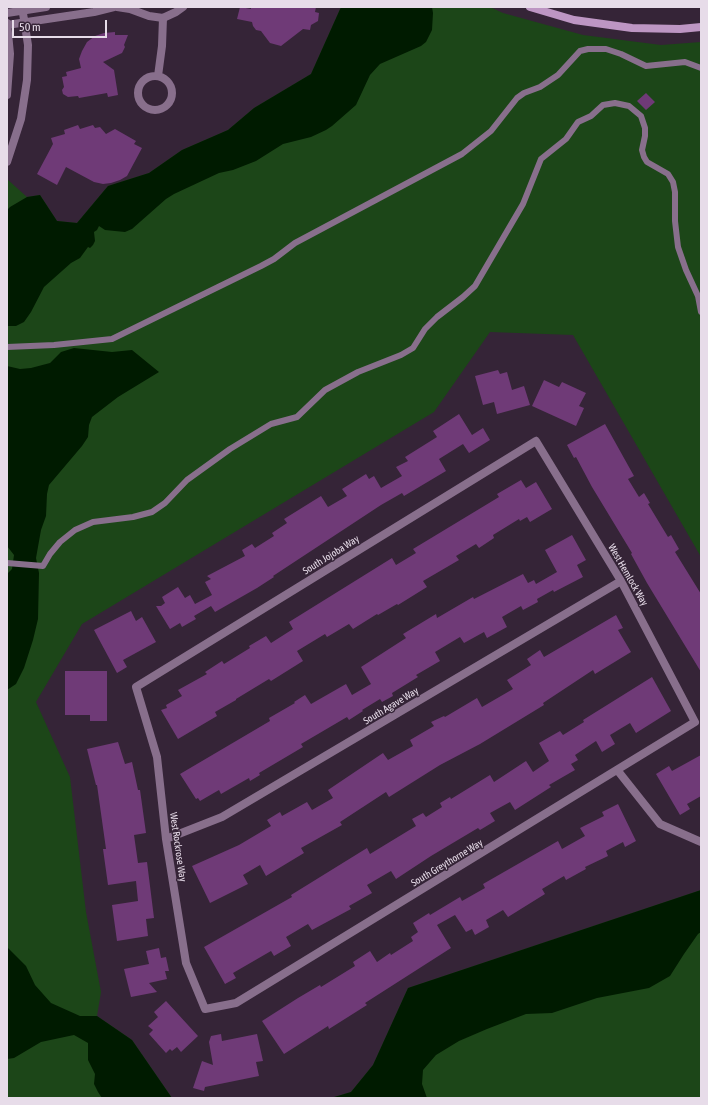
<!DOCTYPE html>
<style>
body{margin:0}
#map{position:relative;width:708px;height:1105px;overflow:hidden;background:#352437;font-family:"Asap Condensed",sans-serif}
canvas{display:block}
.frame{position:absolute;inset:0;border:8px solid #e7dce9;pointer-events:none}
.scale{position:absolute;left:12px;top:20px;width:95px;height:18px;box-sizing:border-box;border:2px solid #e7dce9;border-top:0;padding-left:5px;font-size:12px;line-height:14px;white-space:nowrap;color:#e7dce9;-webkit-text-stroke:3px #352437;paint-order:stroke}
</style>
<div id="map">
<canvas width="708" height="1105"></canvas>
<div class="frame"></div>
<div class="scale">50 m</div>
</div>
<script>
const ctx = document.querySelector('canvas').getContext('2d');
ctx.lineJoin = 'round';
function paint(path, color) { ctx.fillStyle = color; ctx.fill(path, 'evenodd'); }
const toPath = rows => new Path2D(rows.map(r => 'M' + r).join(''));
function strokePath(path, color, width, dash) { ctx.strokeStyle = color; ctx.lineWidth = width; ctx.lineCap = dash ? 'butt' : 'round'; ctx.setLineDash(dash || []); ctx.stroke(path); }
function write(font, color, halo, rows, align = 'center') {
  ctx.font = font + ' "Asap Condensed",sans-serif'; ctx.lineWidth = 3; ctx.setLineDash([]); ctx.textBaseline = 'middle'; ctx.strokeStyle = halo; ctx.fillStyle = color; for (const [text, x, y, turn = 0] of rows) {
    ctx.save(); ctx.translate(x, y); ctx.rotate((+turn || 0) * Math.PI / 180); ctx.textAlign = isNaN(turn) ? turn : align; if (halo) ctx.strokeText(text, 0, 0); ctx.fillText(text, 0, 0); ctx.restore();
  }
}
const green = toPath([
 [341,7,490,7,503,13,583,35,661,45,701,42,701,557,573,335,490,332,434,412,82,624,36,702,70,777,86,912,101,992,97,1016,132,1040,172,1098,7,1098,7,179,27,197,40,195,57,221,77,223,108,186,149,173,182,150,228,130,254,108,311,74],
 [701,890,701,1098,331,1098,351,1092,373,1065,408,988]
]);
const water = toPath([
 [341,7,432,7,433,13,432,30,426,42,421,46,380,64,370,75,356,105,332,126,326,130,311,137,283,144,256,161,233,170,219,173,174,194,166,199,132,229,125,232,105,230,99,226,97,230,94,232,95,241,93,245,90,248,88,247,80,258,71,263,44,287,31,312,24,322,16,326,7,326,7,210,10,207,27,197,40,195,57,221,77,223,108,186,149,173,182,150,228,130,254,108,311,74],
 [74,348,112,352,132,350,159,372,118,397,92,417,89,425,88,437,82,446,49,485,47,494,46,516,41,530,36,558,39,573,38,619,33,640,24,668,16,684,7,690,7,574,12,569,14,555,7,546,7,366,20,369,31,368,50,363,61,352],
 [701,890,701,932,698,934,684,954,670,976,649,988,597,998,552,1013,526,1014,487,1029,459,1041,436,1055,423,1070,422,1084,427,1098,331,1098,351,1092,373,1065,408,988],
 [7,947,26,966,35,985,51,1003,80,1016,97,1016,132,1040,172,1098,102,1098,98,1092,94,1084,95,1074,88,1060,88,1043,74,1035,41,1042,14,1058,7,1059]
]);
const building = toPath([
 [240,7,251,9,251,7,316,7,315,12,319,13,318,21,311,25,310,30,303,29,281,46,270,43,261,31,256,30,253,26,252,22,237,19],
 [115,32,115,35,128,35,124,45,125,47,122,53,103,62,114,70,118,95,108,97,107,93,79,98,78,96,68,97,63,94,62,90,64,87,62,77,67,76,66,72,81,68,79,59,82,51,87,42,95,36,104,33],
 [646,93,655,102,646,110,637,101],
 [78,125,80,129,93,125,95,128,100,127,106,134,115,129,136,141,134,144,142,148,127,176,120,180,111,183,103,184,94,182,66,167,57,185,37,174,53,144,51,138,65,134,64,130],
 [498,370,500,374,507,372,512,390,524,386,530,405,497,414,494,402,483,405,475,376],
 [544,380,559,387,562,382,586,393,579,406,584,408,576,426,532,406],
 [459,414,472,435,483,428,490,440,469,453,463,444,439,459,446,471,404,496,402,493,381,505,273,576,274,577,257,588,215,612,211,606,194,616,196,619,182,627,180,623,170,629,156,606,161,606,165,603,162,597,178,587,185,598,190,595,195,604,212,595,205,582,211,579,207,576,245,556,242,550,252,544,255,548,274,536,272,533,287,523,284,519,321,496,328,507,347,496,342,489,366,474,369,479,374,476,381,488,402,476,396,467,408,461,405,457,437,437,433,431],
 [605,424,634,476,628,479,639,497,644,493,650,503,648,504,668,537,671,535,679,549,675,552,701,594,701,672,647,583,631,554,632,553,592,487,576,457,574,458,567,445],
 [521,480,526,488,536,482,552,509,530,522,527,517,520,521,519,519,493,535,494,538,479,548,476,544,456,556,459,560,423,581,427,587,398,605,397,604,378,615,377,614,353,629,349,624,327,637,325,634,297,651,303,661,271,681,269,679,236,699,236,700,215,712,217,716,178,739,161,710,167,708,166,705,182,696,178,690,207,674,205,672,222,661,224,664,250,648,249,646,266,636,271,643,293,629,289,622,392,558,396,565,416,553,413,549,499,497,497,494],
 [572,535,586,560,577,565,583,577,554,592,553,590,537,599,538,602,523,610,521,606,502,617,507,627,487,638,484,632,464,643,460,637,435,652,440,661,416,675,418,677,392,693,393,696,382,702,380,699,362,710,363,711,349,720,347,717,301,744,303,747,259,773,260,775,250,781,249,778,221,794,219,790,200,801,198,798,196,799,180,774,270,721,269,718,295,703,294,702,305,695,311,704,346,684,352,695,371,684,361,667,406,638,403,634,436,614,437,618,473,597,474,599,523,574,528,583,534,580,536,584,557,572,545,550],
 [131,611,136,621,142,617,156,642,123,660,127,667,117,673,94,630],
 [616,615,623,628,618,630,631,652,595,674,593,670,543,703,544,705,480,744,440,765,389,797,386,792,340,822,342,825,301,848,304,853,266,876,260,865,243,875,248,884,210,903,192,866,239,845,271,826,267,820,280,812,282,816,307,802,312,810,333,798,328,790,383,753,388,760,413,746,410,740,434,726,431,722,444,716,445,717,477,698,482,707,513,689,507,680,531,665,527,659,540,650,544,657],
 [65,671,107,671,107,721,90,721,90,715,65,715],
 [652,677,671,711,636,733,630,723,610,735,615,744,602,752,596,741,575,755,578,760,571,764,575,770,549,785,551,787,515,810,510,802,490,813,495,821,480,830,478,828,431,856,396,879,391,871,367,885,372,893,349,906,351,909,312,930,308,924,286,937,291,946,274,956,271,951,233,973,236,978,225,984,204,947,292,897,291,895,367,848,370,854,416,826,412,819,423,813,426,817,442,807,440,803,450,797,451,799,490,775,494,782,526,761,533,772,549,761,539,743,560,731,563,735,584,722,583,720],
 [118,742,125,764,132,762,138,790,140,790,146,833,134,835,138,863,147,862,154,918,146,919,148,936,117,941,112,905,138,901,136,881,108,885,103,849,106,849,97,785,96,785,87,749],
 [701,755,701,796,687,804,690,809,680,815,656,774,669,766,672,771],
 [618,804,636,841,625,847,623,842,606,851,608,856,585,867,586,869,566,880,564,876,542,889,545,894,508,917,503,910,486,920,489,927,475,935,472,929,466,932,455,915,437,925,451,948,365,1003,367,1005,329,1029,328,1026,284,1054,262,1021,298,998,320,985,321,987,355,966,353,962,370,951,377,962,390,953,391,955,413,941,411,937,418,932,413,923,429,913,430,915,460,897,462,901,485,888,483,884,558,841,562,849,585,836,580,828,604,816,602,812],
 [159,948,161,958,166,957,169,971,165,971,167,979,149,983,157,992,131,997,124,969,149,964,146,951],
 [166,1001,198,1036,181,1052,177,1047,172,1051,170,1049,166,1053,149,1034,153,1030,148,1026,158,1017,154,1012],
 [221,1034,222,1041,257,1034,263,1061,256,1062,259,1076,205,1087,204,1091,193,1088,202,1061,213,1065,209,1042,211,1036]
]);
const lane = toPath([
 [7,347,54,345,112,339,261,266,274,259,295,243,462,154,491,131,517,98,524,93,540,87,558,75,580,51,588,49,606,49,621,54,646,66,685,62,701,68],
 [7,563,43,566,50,554,60,542,75,530,93,522,133,517,152,512,165,503,187,480,230,449,271,424,297,417,325,390,358,372,401,355,413,348,425,329,437,317,463,297,475,286,523,204,541,159,566,139,578,122,591,116,603,105,615,103,629,106,641,116,645,128,645,136,642,150,644,157,647,162,668,174,673,182,675,192,675,221,678,247,686,270,698,296,701,312]
]);
const street = toPath([
 [117,7,130,9,149,16,163,18,176,12,183,7],
 [7,13,46,7],
 [7,23,10,54,7,95],
 [7,25,94,12,114,7],
 '138 93a17 17 0 1 1 34 0a17 17 0 1 1-34 0Z',
 [158,76,162,46,163,18],
 [7,162,21,119,27,80,28,45,22,7],
 [536,441,621,581,695,722,236,1003,205,1009,186,963,166,839,157,757,136,687,536,441],
 [618,771,660,824,701,842],
 [166,839,222,817,621,581]
]);
const secondary = toPath([
 [530,7,574,20,632,28,680,29,701,27]
]);
const streetNames = [
 ["South Jojoba Way",331,555,-32],
 ["West Hemlock Way",628,575,60],
 ["South Agave Way",391,706,-31],
 ["West Rockrose Way",178,847,82],
 ["South Greythorne Way",447,863,-31]
];
paint(green, '#1c4618');
paint(water, '#001b00');
paint(building, '#6f3a77');
strokePath(lane, '#886f8c', 6);
strokePath(street, '#886f8c', 8);
strokePath(secondary, '#bd96c3', 8);
write('10px', '#e7dce9', '#352437', streetNames);
</script>
